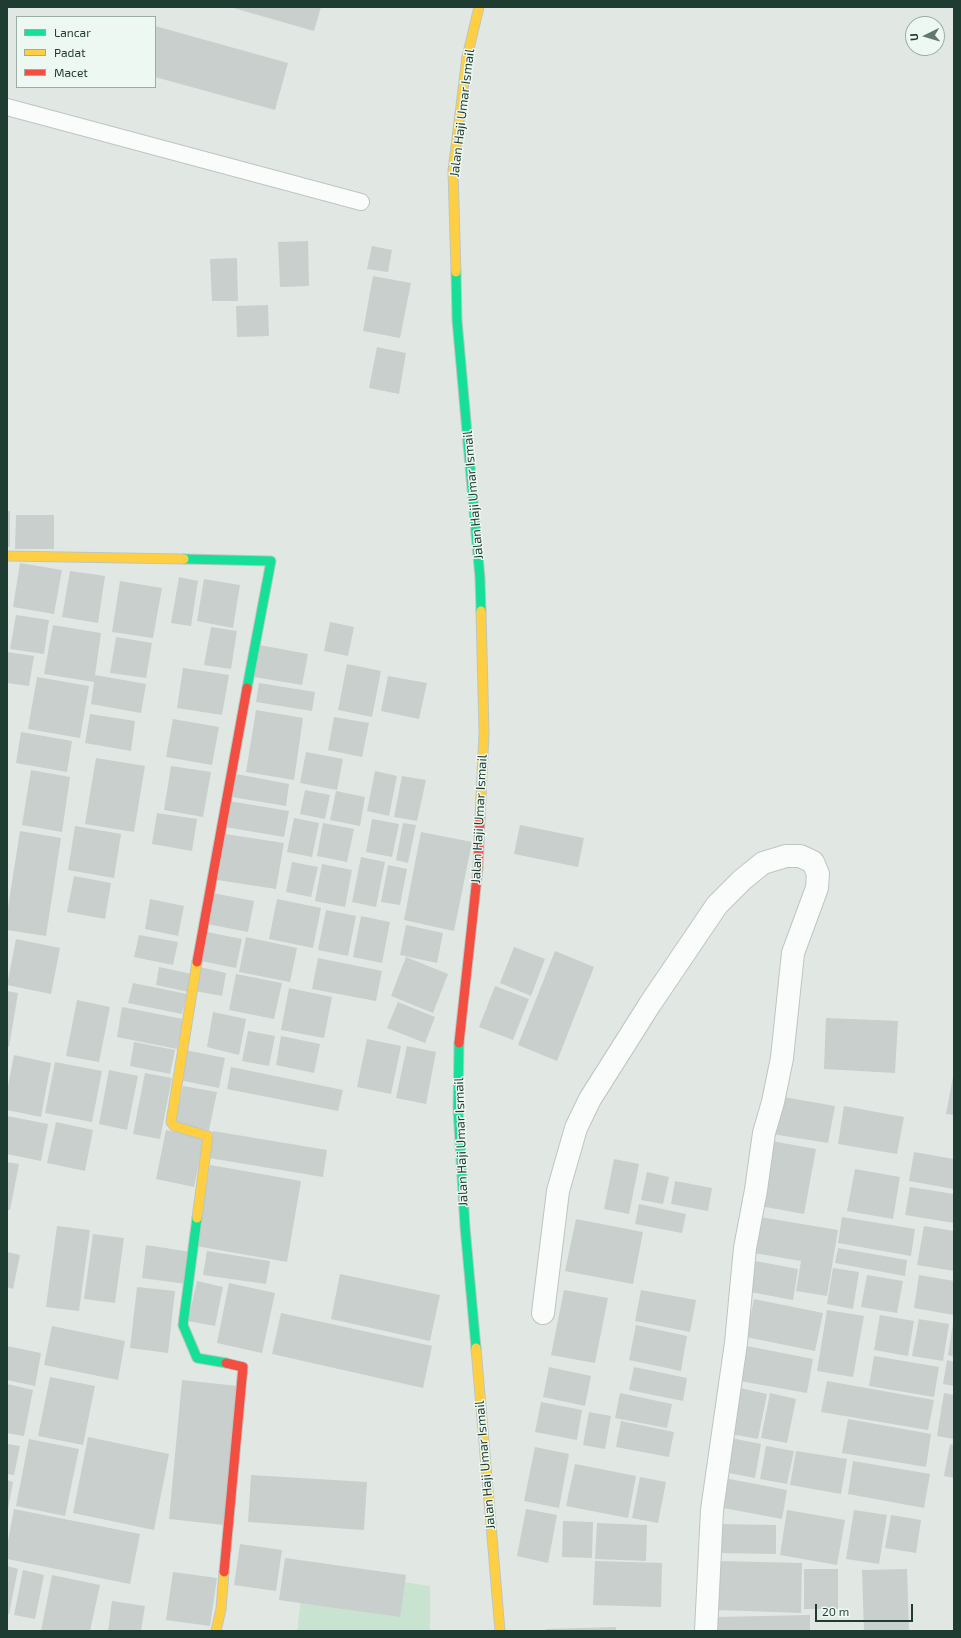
<!DOCTYPE html>
<style>
body{margin:0}
#map{position:relative;width:961px;height:1638px;overflow:hidden;background:#e1e8e4;font-family:"Exo 2",sans-serif}
canvas{display:block}
.frame{position:absolute;inset:0;border:8px solid #1e3c32;pointer-events:none}
.legend{position:absolute;left:16px;top:16px;width:140px;height:72px;box-sizing:border-box;background:#eef8f2;border:1px solid #9bada5;margin:0;padding:5px 7px;list-style:none;font-size:12px;color:#1e3c32}
.legend li{display:flex;align-items:center;gap:8px;height:20px}
.legend b{width:20px;border:1px solid #9bada5}
.north{position:absolute;left:905px;top:16px;width:40px;height:40px;box-sizing:border-box;background:#eef8f2;border:1px solid #9bada5;border-radius:50%;rotate:265deg;font-size:11px;font-weight:700;line-height:16px;text-align:center;color:#1e3c32}
.north::after{content:'';display:block;margin:auto;width:14px;height:18px;background:#627870;clip-path:polygon(50% 0,100% 100%,50% 72%,0 100%)}
.scale{position:absolute;left:815px;top:1604px;width:98px;height:18px;box-sizing:border-box;border:2px solid #1e3c32;border-top:0;padding-left:5px;font-size:12px;line-height:14px;white-space:nowrap;color:#1e3c32;-webkit-text-stroke:3px #eef8f2;paint-order:stroke}
</style>
<div id="map">
<canvas width="961" height="1638"></canvas>
<div class="frame"></div>
<ul class="legend">
<li><b style="height:5px;background:#16e098"></b>Lancar</li>
<li><b style="height:5px;background:#ffcf43"></b>Padat</li>
<li><b style="height:5px;background:#f24e42"></b>Macet</li>
</ul>
<div class="north">U</div>
<div class="scale">20 m</div>
</div>
<script>
const ctx = document.querySelector('canvas').getContext('2d');
ctx.lineJoin = 'round';
function paint(path, color) { ctx.fillStyle = color; ctx.fill(path, 'evenodd'); }
const toPath = rows => new Path2D(rows.map(r => 'M' + r).join(''));
function strokePath(path, color, width, dash) { ctx.strokeStyle = color; ctx.lineWidth = width; ctx.lineCap = dash ? 'butt' : 'round'; ctx.setLineDash(dash || []); ctx.stroke(path); }
function write(font, color, halo, rows, align = 'center') {
  ctx.font = font + ' "Exo 2",sans-serif'; ctx.lineWidth = 3; ctx.setLineDash([]); ctx.textBaseline = 'middle'; ctx.strokeStyle = halo; ctx.fillStyle = color; for (const [text, x, y, turn = 0] of rows) {
    ctx.save(); ctx.translate(x, y); ctx.rotate((+turn || 0) * Math.PI / 180); ctx.textAlign = isNaN(turn) ? turn : align; if (halo) ctx.strokeText(text, 0, 0); ctx.fillText(text, 0, 0); ctx.restore();
  }
}
const green = toPath([
 [305,1568,430,1586,430,1631,297,1631]
]);
const building = toPath([
 [230,7,321,7,314,31],
 [155,26,288,63,275,110,155,77],
 [308,241,309,286,280,287,278,242],
 [372,246,392,250,388,272,367,269],
 [237,258,238,301,212,301,210,259],
 [373,276,411,283,400,338,363,331],
 [268,305,269,336,237,337,236,306],
 [377,347,406,353,399,394,369,388],
 [7,511,10,511,10,547,7,547],
 [16,515,54,515,54,549,15,549],
 [20,563,62,570,54,614,13,607],
 [70,571,105,576,98,623,62,617],
 [179,577,198,581,191,626,171,623],
 [204,579,240,585,233,628,197,621],
 [120,581,162,588,153,638,112,632],
 [16,615,49,620,44,654,10,649],
 [330,622,354,627,348,656,324,651],
 [53,625,101,633,95,675,146,684,141,713,91,704,94,682,44,674],
 [211,627,237,631,231,669,204,665],
 [116,637,152,643,146,678,110,673],
 [259,645,308,654,302,685,254,677],
 [7,652,34,656,29,686,7,683],
 [347,664,381,671,372,717,338,710],
 [183,668,229,675,222,715,177,708],
 [388,676,427,683,419,719,381,711],
 [37,677,89,686,80,738,28,729],
 [259,683,315,692,312,711,256,702],
 [256,710,303,718,294,780,246,772],
 [90,714,135,721,131,751,85,743],
 [334,717,369,723,362,757,328,750],
 [173,719,219,727,212,765,166,757],
 [21,732,72,741,67,772,16,763],
 [306,752,343,759,337,790,300,783],
 [96,758,145,766,134,832,85,824],
 [171,766,211,772,203,817,164,810],
 [31,770,70,777,62,832,22,825],
 [375,771,397,776,389,816,367,811],
 [236,774,289,784,286,806,232,797],
 [402,776,426,780,417,821,394,817],
 [305,790,330,795,325,819,300,814],
 [336,791,365,797,360,826,330,820],
 [229,801,289,811,284,837,225,827],
 [157,813,197,819,192,851,152,844],
 [294,818,319,823,312,857,287,852],
 [372,819,399,824,392,857,366,852],
 [323,823,354,829,347,862,317,856],
 [403,823,416,825,408,863,396,860],
 [520,825,584,838,578,867,514,854],
 [75,826,121,834,114,878,68,870],
 [20,831,61,838,46,936,7,930,7,914],
 [421,832,472,842,454,931,404,920],
 [225,834,284,843,276,889,217,880],
 [361,857,385,862,376,907,352,902],
 [292,862,318,867,311,897,286,892],
 [322,864,352,870,345,907,315,901],
 [388,865,407,869,400,905,381,902],
 [74,876,111,883,105,919,67,912],
 [213,893,254,901,248,932,207,924],
 [150,899,184,906,178,936,145,929],
 [277,899,321,908,313,948,269,939],
 [326,910,356,916,348,956,318,950],
 [361,916,390,922,382,963,353,957],
 [406,925,443,933,437,963,400,955],
 [207,932,242,939,236,968,201,961],
 [139,935,178,942,173,965,134,957],
 [246,937,297,948,290,982,239,972],
 [16,939,60,948,51,994,7,985],
 [514,947,545,959,531,996,500,983],
 [555,951,594,967,557,1061,518,1045],
 [406,957,448,974,433,1013,391,996],
 [318,958,382,971,376,1001,312,989],
 [159,967,192,974,189,992,156,985],
 [200,967,226,973,222,996,195,991],
 [236,974,282,983,274,1019,229,1010],
 [133,983,187,994,182,1014,128,1003],
 [495,986,529,999,513,1040,479,1027],
 [289,988,332,997,324,1038,281,1030],
 [7,991,18,993,9,1047,7,1046],
 [77,1000,110,1007,99,1062,66,1056],
 [398,1002,435,1017,425,1043,387,1028],
 [122,1007,183,1019,177,1049,117,1037],
 [213,1012,246,1019,239,1055,207,1047],
 [826,1018,898,1021,895,1073,824,1069],
 [248,1031,275,1036,269,1066,242,1061],
 [281,1036,320,1044,314,1073,276,1065],
 [367,1039,401,1046,391,1094,357,1087],
 [134,1042,175,1050,170,1074,130,1066],
 [407,1046,436,1052,426,1104,396,1098],
 [185,1050,225,1058,219,1088,179,1080],
 [14,1055,51,1063,41,1117,7,1110,7,1091],
 [55,1062,102,1071,92,1122,45,1113],
 [231,1067,343,1090,338,1111,227,1089],
 [109,1070,138,1076,127,1130,99,1124],
 [145,1073,172,1078,160,1139,133,1134],
 [953,1077,954,1078,954,1115,946,1114],
 [183,1086,217,1092,209,1130,175,1123],
 [778,1096,835,1106,828,1143,772,1134],
 [844,1106,904,1117,897,1154,838,1144],
 [7,1116,48,1124,41,1161,7,1154],
 [56,1122,93,1130,85,1171,47,1163],
 [166,1130,204,1138,194,1187,156,1179],
 [213,1131,327,1150,323,1177,209,1158],
 [772,1141,816,1149,804,1214,760,1206],
 [914,1152,954,1159,954,1189,909,1181],
 [614,1159,639,1164,629,1214,604,1209],
 [7,1162,19,1164,10,1210,7,1210],
 [210,1165,301,1181,287,1262,196,1246],
 [855,1169,900,1177,893,1219,847,1211],
 [647,1172,669,1177,663,1204,641,1200],
 [675,1181,712,1188,708,1211,671,1204],
 [910,1187,954,1194,954,1223,905,1215],
 [639,1204,686,1214,682,1233,635,1224],
 [760,1217,838,1230,827,1296,796,1291,801,1261,754,1253],
 [842,1217,915,1229,911,1256,838,1243],
 [576,1219,643,1232,633,1284,565,1271],
 [57,1226,90,1230,79,1311,46,1307],
 [924,1226,954,1231,954,1271,917,1265],
 [93,1234,124,1238,115,1303,84,1299],
 [146,1245,191,1252,186,1284,142,1278],
 [838,1248,907,1260,905,1276,835,1263],
 [207,1251,270,1261,266,1284,203,1275],
 [7,1252,20,1255,13,1289,7,1287],
 [755,1261,798,1269,793,1300,750,1292],
 [833,1268,859,1272,853,1309,827,1304],
 [340,1274,440,1295,430,1341,331,1319],
 [867,1275,903,1281,897,1313,861,1307],
 [919,1275,954,1281,954,1315,914,1308],
 [197,1281,223,1287,215,1326,188,1321],
 [229,1283,275,1293,262,1353,217,1343],
 [137,1287,175,1291,168,1353,130,1348],
 [564,1290,608,1298,595,1363,551,1355],
 [641,1290,696,1300,690,1332,635,1321],
 [754,1299,823,1313,815,1351,746,1337],
 [827,1310,864,1316,853,1377,817,1371],
 [281,1313,432,1346,423,1388,272,1354],
 [880,1315,914,1321,908,1356,874,1350],
 [919,1319,949,1324,943,1361,912,1356],
 [953,1323,954,1323,954,1357,948,1355],
 [636,1325,687,1336,681,1371,629,1360],
 [52,1326,125,1341,118,1380,44,1365],
 [7,1346,41,1353,35,1386,7,1380],
 [747,1346,813,1359,807,1393,740,1381],
 [874,1356,939,1367,934,1397,869,1386],
 [947,1360,954,1362,954,1386,943,1384],
 [549,1367,591,1376,585,1406,543,1397],
 [634,1367,687,1378,683,1401,629,1390],
 [50,1377,95,1386,83,1445,38,1436],
 [182,1380,238,1386,224,1525,169,1519],
 [827,1381,934,1400,928,1430,821,1412],
 [7,1384,33,1390,24,1436,7,1433],
 [740,1388,767,1394,758,1439,731,1434],
 [620,1393,672,1404,667,1428,615,1418],
 [770,1393,796,1399,787,1443,761,1438],
 [944,1393,954,1395,954,1439,937,1436],
 [541,1402,582,1410,577,1440,535,1432],
 [589,1412,611,1416,605,1449,583,1445],
 [848,1419,931,1434,926,1467,842,1453],
 [621,1421,674,1432,669,1457,616,1447],
 [88,1437,169,1454,154,1530,73,1513],
 [731,1438,761,1444,755,1478,724,1472],
 [29,1439,79,1449,65,1516,16,1506],
 [7,1444,20,1446,14,1475,7,1474],
 [950,1444,954,1445,954,1478,944,1476],
 [766,1446,794,1451,787,1484,760,1479],
 [535,1447,569,1454,559,1508,524,1501],
 [796,1451,847,1459,841,1494,790,1485],
 [853,1461,930,1474,924,1508,848,1494],
 [575,1464,636,1476,628,1518,566,1506],
 [251,1475,367,1482,364,1530,248,1522],
 [640,1477,666,1482,658,1523,632,1518],
 [724,1478,787,1490,782,1519,718,1507],
 [7,1480,13,1482,8,1509,7,1509],
 [14,1509,140,1534,130,1584,7,1559,7,1546],
 [526,1509,557,1515,548,1563,517,1556],
 [787,1510,845,1520,837,1565,780,1555],
 [854,1510,887,1515,879,1564,846,1559],
 [891,1515,921,1520,916,1553,885,1548],
 [563,1521,593,1522,592,1558,562,1557],
 [597,1523,647,1525,646,1561,595,1559],
 [718,1524,776,1525,776,1554,717,1553],
 [240,1544,282,1550,276,1591,234,1585],
 [285,1558,406,1575,400,1617,279,1600],
 [595,1561,662,1563,661,1607,593,1605],
 [719,1561,802,1563,801,1613,718,1610],
 [7,1566,18,1569,9,1614,7,1614],
 [804,1569,838,1569,838,1609,804,1609],
 [907,1569,909,1631,864,1631,862,1570],
 [23,1570,44,1575,35,1619,14,1615],
 [173,1572,217,1578,210,1626,166,1620],
 [52,1575,100,1585,90,1631,41,1631],
 [112,1601,145,1606,141,1631,108,1631],
 [810,1615,810,1631,717,1631,716,1617],
 [616,1627,616,1631,546,1631,546,1629]
]);
const lane = toPath([
 [7,107,361,202]
]);
const street = toPath([
 [543,1313,558,1191,576,1128,590,1099,650,1004,717,905,742,880,763,863,786,856,800,856,813,862,818,874,817,888,793,953,782,1058,773,1102,764,1133,756,1190,745,1248,736,1343,712,1510,706,1631]
]);
const fast = toPath([
 [456,272,457,320,480,578,481,611],
 [184,559,271,561,247,688],
 [459,1043,458,1109,465,1227,476,1348],
 [197,1218,183,1325,197,1358,226,1363]
]);
const slow = toPath([
 [456,272,453,171,467,57,479,7],
 [7,556,184,559],
 [480,818,484,733,481,611],
 [197,962,171,1122,174,1126,208,1136,197,1218],
 [476,1348,500,1631],
 [216,1631,221,1609,224,1572]
]);
const jam = toPath([
 [197,962,247,688],
 [459,1043,478,868,480,818],
 [224,1572,243,1367,226,1363]
]);
const streetNames = [
 ["Jalan Haji Umar Ismail",462,113,-83],
 ["Jalan Haji Umar Ismail",473,495,-95],
 ["Jalan Haji Umar Ismail",479,819,-87],
 ["Jalan Haji Umar Ismail",461,1142,-92],
 ["Jalan Haji Umar Ismail",485,1465,-95]
];
paint(green, '#c8e3cf');
paint(building, '#c8cfcc');
strokePath(lane, '#bec5c1', 18);
strokePath(street, '#bec5c1', 24);
strokePath(fast, '#bdc6c2', 11);
strokePath(slow, '#bdc6c2', 11);
strokePath(jam, '#bdc6c2', 11);
strokePath(lane, '#fafcfb', 16);
strokePath(street, '#fafcfb', 22);
strokePath(fast, '#16e098', 9);
strokePath(slow, '#ffcf43', 9);
strokePath(jam, '#f24e42', 9);
write('13px', '#1e3c32', '#eef8f2', streetNames);
</script>
